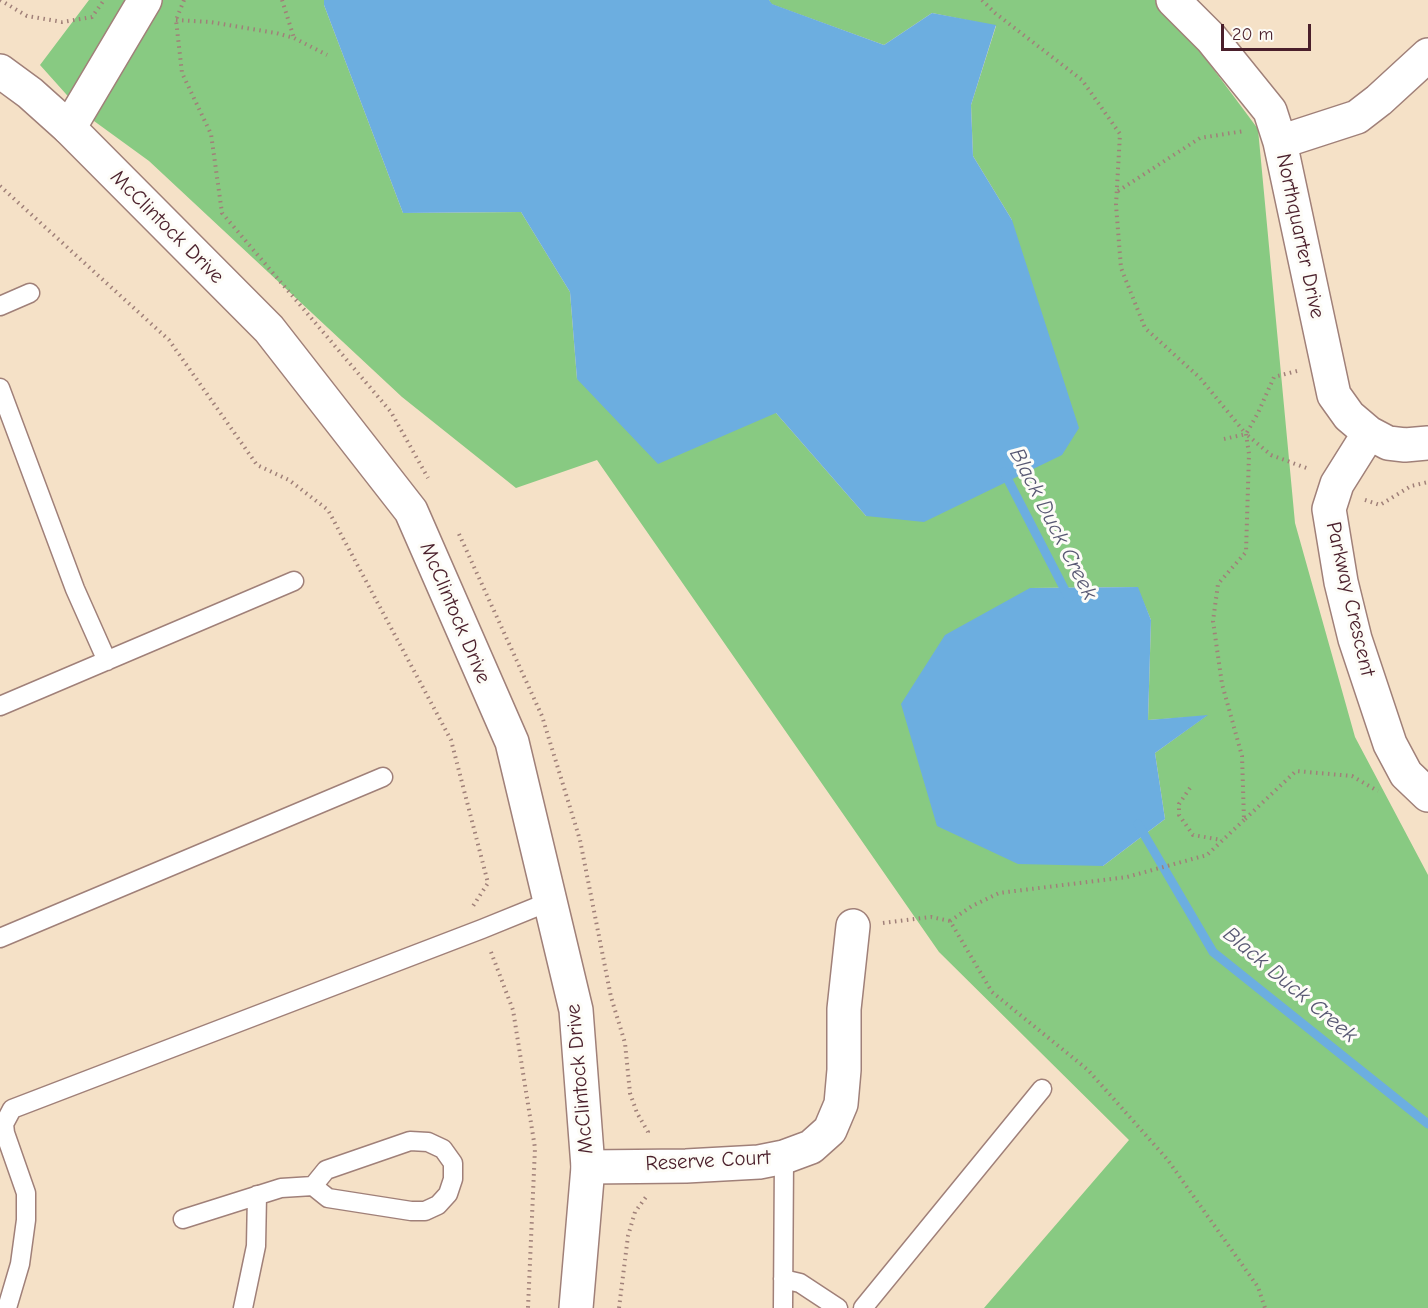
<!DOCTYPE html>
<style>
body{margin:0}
#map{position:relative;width:1428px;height:1308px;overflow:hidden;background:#f5e1c7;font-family:"Comic Neue",sans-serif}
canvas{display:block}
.scale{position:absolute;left:1221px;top:24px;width:90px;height:27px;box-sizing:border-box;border:3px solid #4a1f2b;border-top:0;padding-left:8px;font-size:18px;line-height:21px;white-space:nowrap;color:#4a1f2b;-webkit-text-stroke:4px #fdfcf7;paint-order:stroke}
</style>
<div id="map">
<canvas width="1428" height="1308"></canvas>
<div class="scale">20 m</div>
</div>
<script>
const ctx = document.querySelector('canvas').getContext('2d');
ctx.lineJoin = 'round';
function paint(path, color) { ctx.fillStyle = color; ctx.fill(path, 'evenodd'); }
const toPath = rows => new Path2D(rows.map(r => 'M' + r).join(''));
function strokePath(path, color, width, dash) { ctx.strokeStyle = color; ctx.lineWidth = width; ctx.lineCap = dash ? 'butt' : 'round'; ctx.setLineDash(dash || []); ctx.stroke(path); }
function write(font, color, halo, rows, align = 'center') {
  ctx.font = font + ' "Comic Neue",sans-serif'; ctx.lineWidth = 6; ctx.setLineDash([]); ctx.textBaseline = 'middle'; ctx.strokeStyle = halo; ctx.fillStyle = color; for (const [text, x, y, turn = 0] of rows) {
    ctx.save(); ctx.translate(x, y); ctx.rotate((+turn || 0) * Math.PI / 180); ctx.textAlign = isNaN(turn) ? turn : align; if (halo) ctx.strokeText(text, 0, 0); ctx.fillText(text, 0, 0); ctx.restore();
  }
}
const green = toPath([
 [89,0,324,0,324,5,403,213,521,212,570,292,577,379,776,413,866,516,1012,220,973,156,971,105,996,26,932,13,884,45,771,4,769,0,1162,0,1258,129,1295,523,1355,737,1428,875,1428,1308,984,1308,1129,1140,939,952,597,460,516,488,402,397,149,161,83,113,40,65],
 [1137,587,1151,620,1148,720,1206,716,1155,753,1165,819,1103,866,1030,588]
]);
const water = toPath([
 [324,0,769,0,772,4,884,45,932,13,996,25,971,105,973,156,1012,220,1079,428,1062,455,924,522,866,516,776,413,658,464,577,379,570,292,521,212,403,213,324,5],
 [1138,587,1151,620,1148,720,1208,715,1155,753,1165,819,1103,866,1018,864,937,826,901,704,945,635,1030,588]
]);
const stream = toPath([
 [1004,472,1069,598],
 [1138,824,1213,952,1428,1124]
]);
const path = toPath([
 [0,0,27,16,62,22,92,17,104,0],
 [184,0,176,20,182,73,211,134,222,213,391,412,428,478],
 [282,0,294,38],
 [982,0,995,13,1082,80,1120,134,1116,205,1121,268,1145,328,1200,378,1246,434,1249,454,1246,552,1218,584,1213,621,1222,684,1242,756,1244,820,1296,771,1352,776,1378,791],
 [176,20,210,22,276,33,294,38,327,55],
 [0,186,169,340,257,465,289,480,328,510,451,740,488,883,473,906],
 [1118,191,1200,138,1244,131],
 [1297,371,1274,377,1258,413,1246,434,1271,455,1309,469],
 [1224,439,1246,434],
 [1365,500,1380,505,1411,486,1428,482],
 [459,534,542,716,580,840,611,997,625,1043,630,1093,637,1113,648,1132,647,1136],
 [1190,788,1179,804,1179,815,1193,835,1222,840],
 [1244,820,1207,855,1127,877,999,893,972,906,950,921,992,992,1088,1070,1167,1159,1258,1287,1265,1308],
 [883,923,931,917,950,921],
 [491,952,513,1010,535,1148,528,1308],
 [619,1308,628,1236,635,1212,646,1197]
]);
const service = toPath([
 [0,306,30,293],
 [0,388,75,589,107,661],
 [0,706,294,581],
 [0,938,383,777],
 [183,1219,281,1188,313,1186,328,1198,411,1211,425,1211,438,1205,448,1194,453,1179,453,1163,443,1149,428,1142,410,1141,326,1170,313,1186],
 [783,1279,800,1283,838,1308],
 [7,1308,20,1264,26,1220,26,1193,5,1133,4,1124,12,1109,482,929,551,901],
 [243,1308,256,1246,257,1195],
 [783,1308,784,1157],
 [863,1308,1042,1089]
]);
const minor = toPath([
 [1173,0,1211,38,1270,111,1280,142,1334,395,1349,416,1369,433,1388,443,1405,445,1428,443],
 [69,128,145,0],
 [1280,142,1357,117,1379,100,1428,55],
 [1369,433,1337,484,1329,509,1341,582,1355,639,1390,744,1406,774,1428,795],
 [588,1167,686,1166,759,1162,784,1157,811,1147,830,1130,841,1104,844,1070,844,1009,853,926]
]);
const tertiary = toPath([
 [0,71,30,93,69,128,269,329,411,511,512,742,576,1010,588,1167,576,1308]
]);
const streetNames = [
 ["McClintock Drive",167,227,45],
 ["Northquarter Drive",1300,236,78],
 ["Parkway Crescent",1350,599,77],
 ["McClintock Drive",455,613,67],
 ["McClintock Drive",580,1079,-95],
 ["Reserve Court",708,1161,-3]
];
const waterNames = [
 ["Black Duck Creek",1053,524,63],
 ["Black Duck Creek",1290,985,40]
];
paint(green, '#88ca82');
paint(water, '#6caee0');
strokePath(stream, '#6caee0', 9);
strokePath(service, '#a08079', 21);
strokePath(minor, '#a08079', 36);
strokePath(tertiary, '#a08079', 36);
strokePath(path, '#a08079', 4, [1.5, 4.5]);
strokePath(service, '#fff', 18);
strokePath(minor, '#fff', 33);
strokePath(tertiary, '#fff', 33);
write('21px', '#4a1f2b', '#fdfcf7', streetNames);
write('italic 22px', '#585873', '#fdfcf7', waterNames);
</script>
